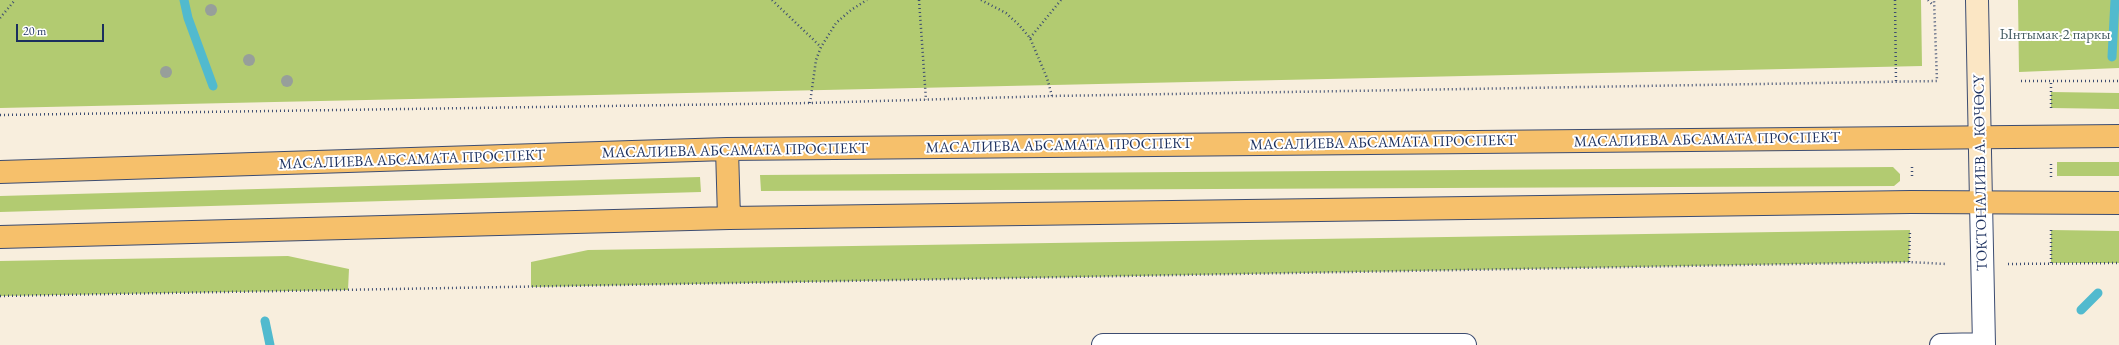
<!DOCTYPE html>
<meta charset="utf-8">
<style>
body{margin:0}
#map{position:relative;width:2119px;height:345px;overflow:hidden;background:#f8eedd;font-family:"EB Garamond",serif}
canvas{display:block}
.scale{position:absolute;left:16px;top:24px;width:88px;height:18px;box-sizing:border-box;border:2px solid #1b2f5e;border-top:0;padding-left:5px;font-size:12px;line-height:14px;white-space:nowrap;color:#1b2f5e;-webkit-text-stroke:3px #fff;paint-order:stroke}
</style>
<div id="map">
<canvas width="2119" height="345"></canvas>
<div class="scale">20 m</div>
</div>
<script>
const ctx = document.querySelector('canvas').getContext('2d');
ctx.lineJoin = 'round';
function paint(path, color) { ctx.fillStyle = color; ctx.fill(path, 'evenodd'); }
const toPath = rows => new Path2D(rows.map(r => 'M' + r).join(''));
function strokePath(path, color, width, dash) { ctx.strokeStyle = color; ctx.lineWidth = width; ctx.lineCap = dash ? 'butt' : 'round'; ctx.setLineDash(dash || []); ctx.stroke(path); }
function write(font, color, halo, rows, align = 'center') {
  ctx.font = font + ' "EB Garamond",serif'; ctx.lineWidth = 4; ctx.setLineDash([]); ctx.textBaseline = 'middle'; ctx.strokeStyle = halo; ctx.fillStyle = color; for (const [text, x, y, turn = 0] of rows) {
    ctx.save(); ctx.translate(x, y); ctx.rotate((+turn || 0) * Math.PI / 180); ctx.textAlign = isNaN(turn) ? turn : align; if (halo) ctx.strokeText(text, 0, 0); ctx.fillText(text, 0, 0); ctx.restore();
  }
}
const green = toPath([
 [0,0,1921,0,1922,66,0,108],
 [2018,0,2119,0,2119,68,2019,72],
 [2051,92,2119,93,2119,109,2051,108],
 [2057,162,2119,162,2119,176,2057,176],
 [1893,167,1900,174,1900,181,1894,186,761,191,760,175],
 [700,177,701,192,0,212,0,196],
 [1910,230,1909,262,531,287,531,262,588,250],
 [2051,230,2119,231,2119,263,2051,263],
 [288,256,349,269,348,290,0,296,0,261]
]);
const stream = toPath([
 [184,0,188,18,213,86],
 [2112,57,2115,0],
 [2081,310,2098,293],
 [265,321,270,345]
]);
const path = toPath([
 [772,0,821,47],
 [919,0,926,100],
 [981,0,1006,13,1019,25,1030,38,1047,78,1052,96],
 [1895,0,1896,82],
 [1928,0,1933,5],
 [0,18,15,0],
 [1030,38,1061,0],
 [2021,81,2119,81],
 [810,103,816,60,821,47,836,23,851,10,867,0],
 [2051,108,2051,82],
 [0,115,810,103,1052,96,1937,81,1934,0],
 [1912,176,1912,166],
 [2051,177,2051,162],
 [1909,262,1910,230],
 [2051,263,2051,230],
 [2008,264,2119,263],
 [0,296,1909,262,1946,264]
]);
const street = toPath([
 [1981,202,1984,345],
 [1103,345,1465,345],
 [1941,345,1984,344]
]);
const secondary = toPath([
 [1977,0,1981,202]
]);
const primary = toPath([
 [727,149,729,218],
 [0,172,727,149,2119,136],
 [0,237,729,218,1911,202,2119,203]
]);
const trees = [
 [211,10],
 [249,60],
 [166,72],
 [287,81]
];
const parkNames = [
 ["Ынтымак-2 паркы",2055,35]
];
const streetNames = [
 ["МАСАЛИЕВА АБСАМАТА ПРОСПЕКТ",1707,140,-1],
 ["МАСАЛИЕВА АБСАМАТА ПРОСПЕКТ",1383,143,-1],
 ["МАСАЛИЕВА АБСАМАТА ПРОСПЕКТ",1059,146,-1],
 ["МАСАЛИЕВА АБСАМАТА ПРОСПЕКТ",735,151,-1],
 ["МАСАЛИЕВА АБСАМАТА ПРОСПЕКТ",412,160,-2],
 ["ТОКТОНАЛИЕВ А. КӨЧӨСҮ",1981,173,-91]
];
paint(green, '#b2cb71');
strokePath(stream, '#51bace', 9);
strokePath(street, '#3c4c71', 24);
strokePath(secondary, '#3c4c71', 24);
strokePath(primary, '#3c4c71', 24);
strokePath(path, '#3c4c71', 2.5, [1, 3]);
strokePath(street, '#fff', 22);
strokePath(secondary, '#fbe6c4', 22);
strokePath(primary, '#f6c06b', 22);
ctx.fillStyle = '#979f9a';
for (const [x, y] of trees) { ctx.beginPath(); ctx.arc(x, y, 6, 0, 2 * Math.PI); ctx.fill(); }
write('15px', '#485e64', '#fff', parkNames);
write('15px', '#1b2f5e', '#fff', streetNames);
</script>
